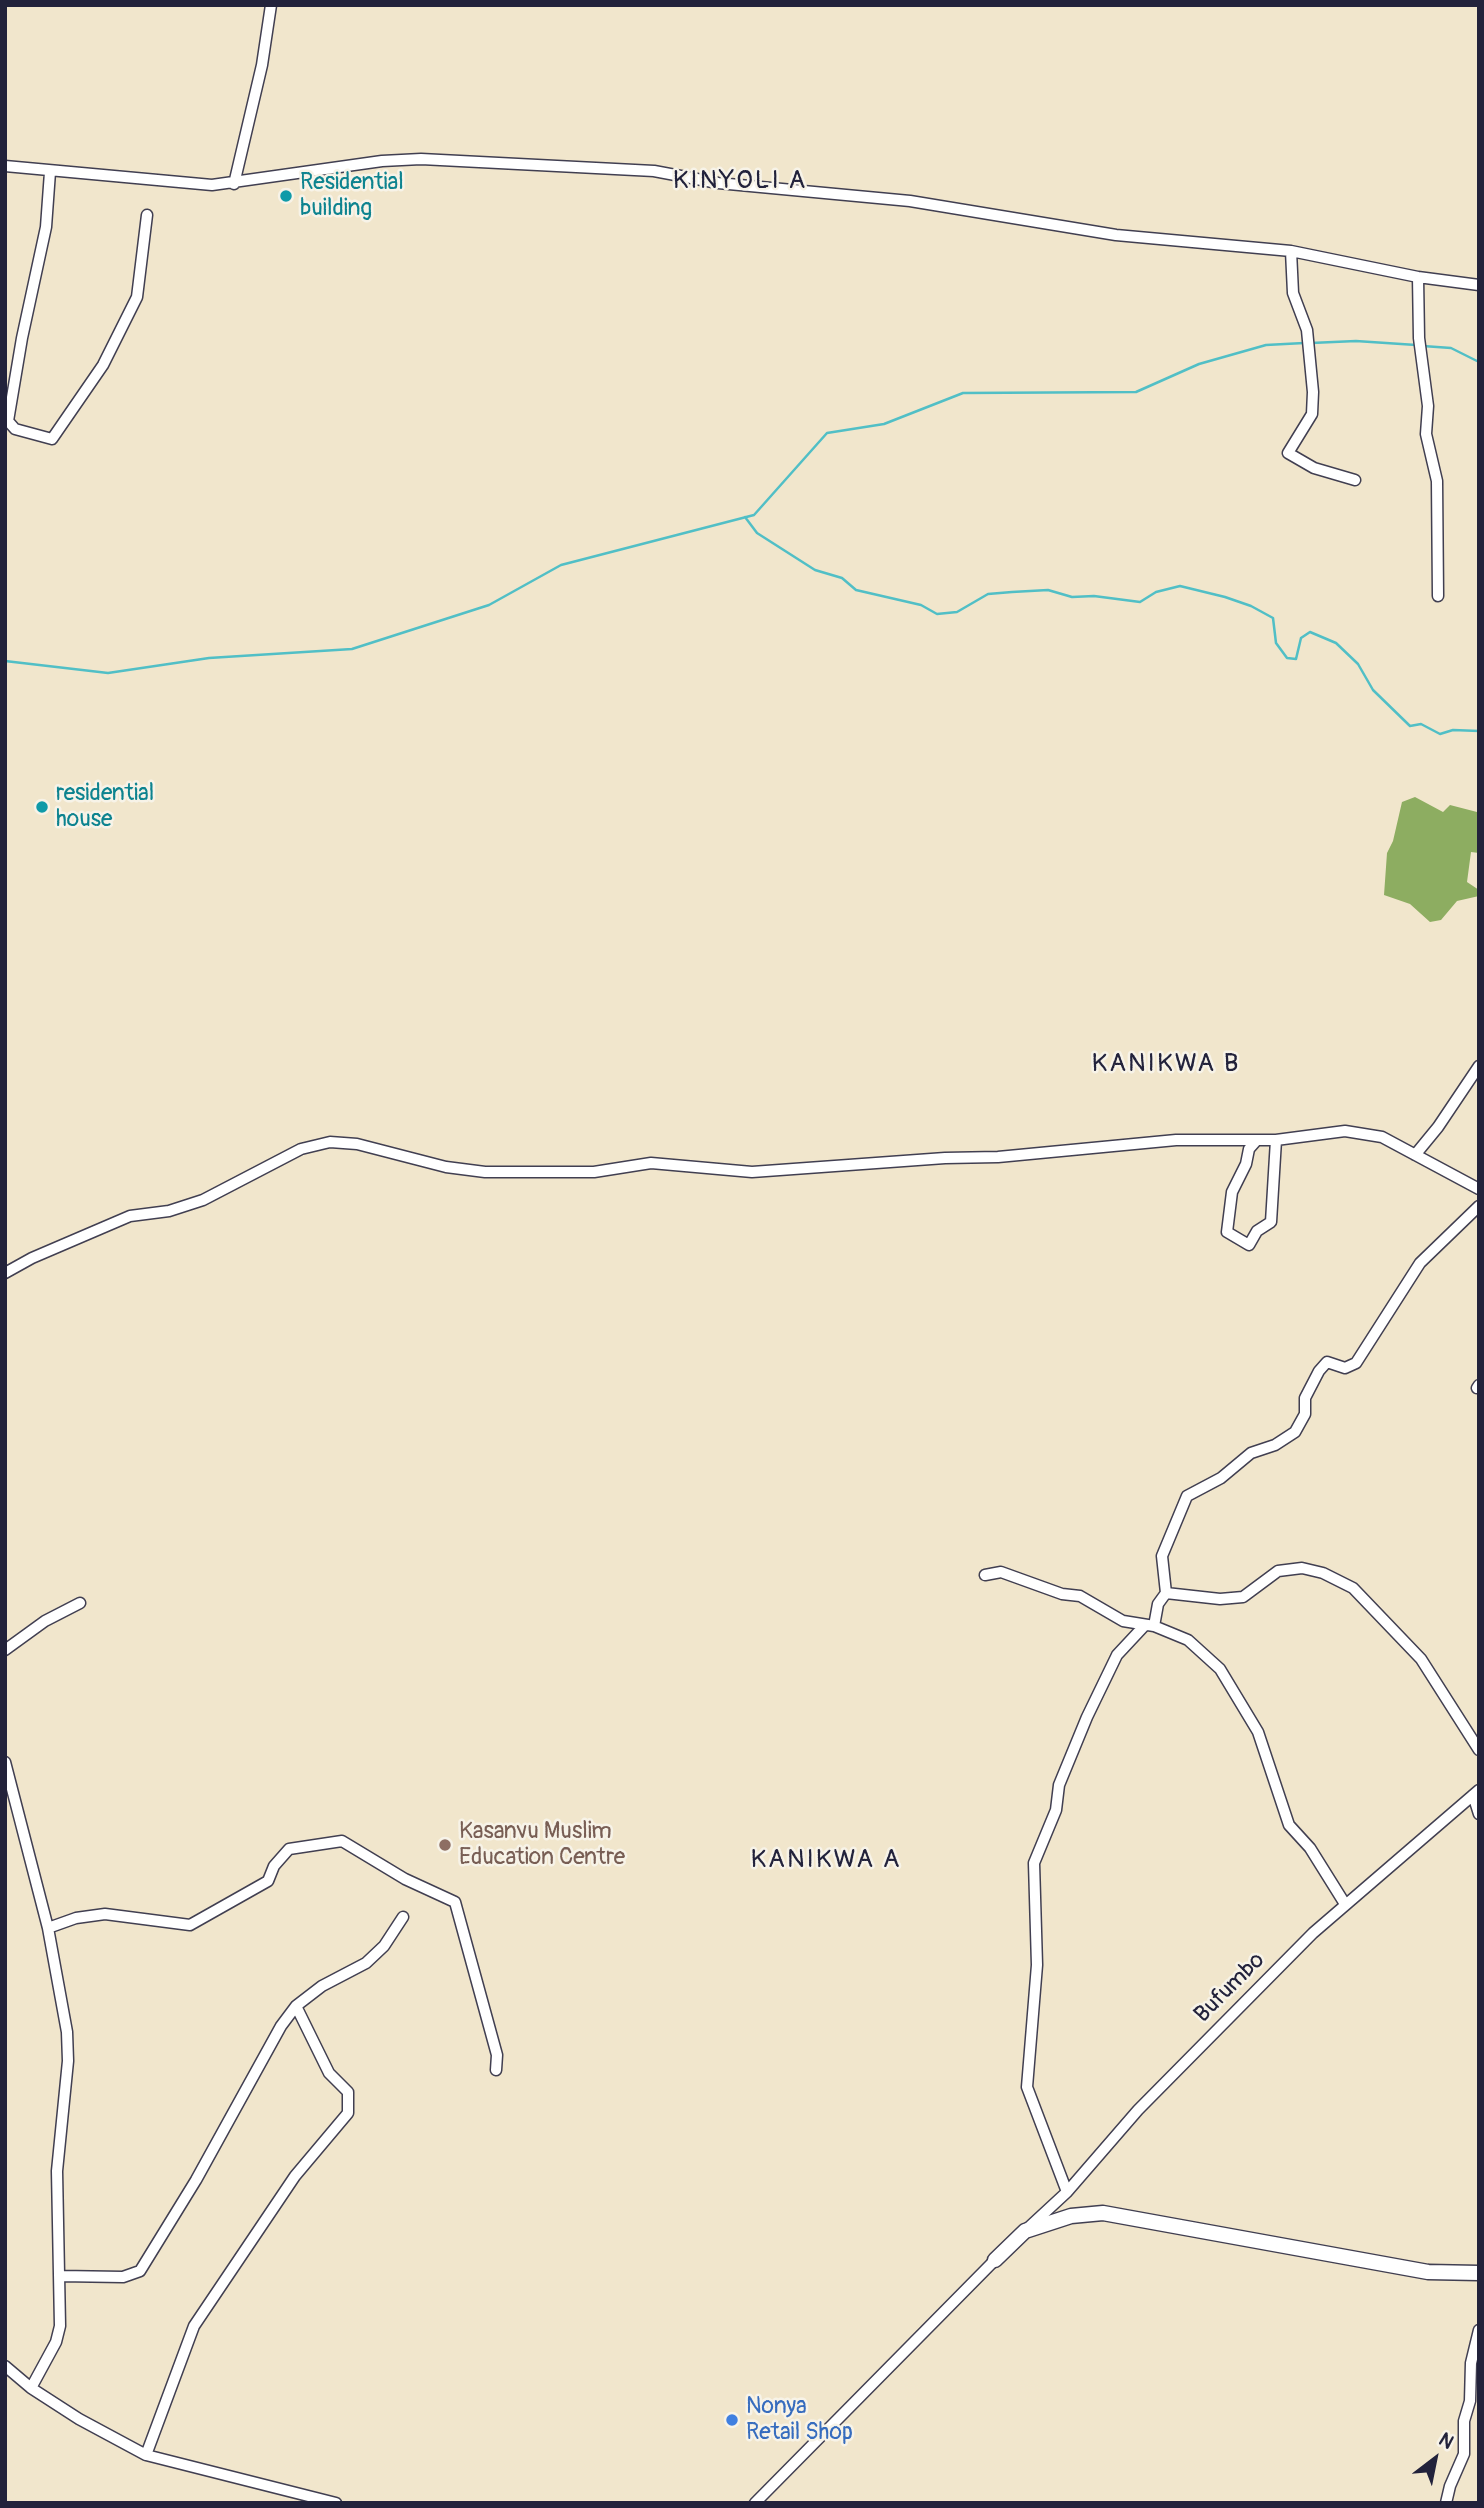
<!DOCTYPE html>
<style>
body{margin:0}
#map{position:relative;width:1484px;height:2508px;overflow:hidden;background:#f1e6cc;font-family:Pangolin,sans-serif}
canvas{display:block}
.frame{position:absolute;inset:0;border:7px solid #22223b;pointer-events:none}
.north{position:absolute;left:1400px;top:2424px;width:70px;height:70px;-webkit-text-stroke:5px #f7f3e8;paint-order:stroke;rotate:32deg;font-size:19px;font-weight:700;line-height:28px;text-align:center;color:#22223b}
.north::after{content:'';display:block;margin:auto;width:24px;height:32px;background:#22223b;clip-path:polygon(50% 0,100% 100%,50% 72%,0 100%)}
</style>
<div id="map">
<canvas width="1484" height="2508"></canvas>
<div class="frame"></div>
<div class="north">N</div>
</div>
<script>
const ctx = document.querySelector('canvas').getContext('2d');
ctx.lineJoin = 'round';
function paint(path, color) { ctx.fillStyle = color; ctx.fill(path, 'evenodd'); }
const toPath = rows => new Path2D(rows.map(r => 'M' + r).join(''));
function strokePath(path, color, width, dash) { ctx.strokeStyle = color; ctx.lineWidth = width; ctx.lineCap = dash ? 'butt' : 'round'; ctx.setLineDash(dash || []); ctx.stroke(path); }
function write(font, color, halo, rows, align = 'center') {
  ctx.font = font + ' Pangolin,sans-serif'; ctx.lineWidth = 5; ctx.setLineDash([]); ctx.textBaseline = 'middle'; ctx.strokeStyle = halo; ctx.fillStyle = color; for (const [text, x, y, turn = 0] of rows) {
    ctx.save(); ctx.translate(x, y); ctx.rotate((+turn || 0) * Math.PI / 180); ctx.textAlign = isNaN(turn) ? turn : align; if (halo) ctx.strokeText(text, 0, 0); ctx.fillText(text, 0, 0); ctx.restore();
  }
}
const forest = toPath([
 [1415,797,1443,812,1450,805,1477,812,1479,822,1479,853,1471,852,1467,882,1479,890,1479,896,1457,901,1441,920,1430,922,1410,904,1384,895,1387,853,1393,841,1402,802]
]);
const stream = toPath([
 [1311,343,1356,341,1416,345],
 [1423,346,1451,348,1479,362],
 [745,517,757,533,815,570,842,578,856,590,921,605,937,614,957,612,988,594,1012,592,1048,590,1072,597,1094,596,1140,602,1156,592,1180,586,1225,597,1251,606,1273,618,1276,643,1287,658,1296,659,1301,638,1310,632,1336,643,1358,664,1373,690,1410,726,1421,724,1440,734,1453,730,1479,731],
 [5,661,108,673,209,658,352,649,489,605,561,565,754,515,827,433,884,424,963,393,1136,392,1199,364,1266,345,1304,343]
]);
const minor = toPath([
 [5,166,212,185,382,161,421,159,654,171,718,183,910,201,1116,235,1291,251,1418,277,1479,285],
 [50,172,46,227,22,338,8,421,15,429,52,439,103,365,137,297,147,215],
 [234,184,262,65,271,5],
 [1291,251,1293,293,1307,330,1313,392,1312,414,1288,453,1314,468,1355,480],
 [1418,277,1419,338,1428,406,1426,434,1437,481,1438,596],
 [1257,1140,1249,1149,1246,1164,1232,1192,1227,1232,1249,1245,1257,1231,1271,1222,1276,1140],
 [1415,1155,1438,1127,1479,1066],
 [5,1273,32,1258,130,1216,169,1211,203,1200,301,1149,330,1142,357,1144,446,1167,485,1172,594,1172,651,1163,752,1172,945,1158,998,1157,1176,1140,1276,1140,1345,1131,1382,1137,1479,1189],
 [1477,1388,1479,1385],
 [985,1575,1001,1572,1062,1594,1080,1596,1123,1621,1154,1626,1158,1604,1166,1593,1220,1599,1243,1597,1278,1571,1302,1568,1323,1573,1353,1588,1421,1659,1479,1750],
 [1166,1593,1162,1556,1187,1496,1221,1478,1251,1453,1275,1445,1295,1432,1305,1414,1305,1398,1319,1371,1327,1362,1345,1368,1356,1363,1420,1263,1479,1206],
 [1154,1626,1188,1640,1220,1669,1258,1732,1289,1825,1310,1848,1345,1904],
 [5,1650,45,1621,80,1603],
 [5,1762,48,1928,67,2032,68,2061,57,2171,60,2326,56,2342,31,2388],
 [1473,1795,1479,1814],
 [48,1928,76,1918,105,1914,190,1925,268,1881,274,1866,289,1849,342,1841,405,1879,455,1902,497,2055,496,2070],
 [1067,2192,1027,2087,1037,1965,1034,1863,1056,1810,1059,1785,1087,1717,1117,1655,1145,1625],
 [1027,2229,1067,2192,1138,2110,1313,1933,1479,1790],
 [60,2276,123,2277,140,2271,196,2180,281,2026,296,2006,322,1986,366,1963,384,1946,403,1917],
 [5,2366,31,2388,79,2419,146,2455,336,2503],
 [146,2455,194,2326,295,2176,348,2113,348,2092,329,2073,296,2006],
 [755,2503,995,2260],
 [1446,2503,1450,2486,1464,2454,1464,2421,1470,2401,1471,2363,1479,2330]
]);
const tertiary = toPath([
 [995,2260,1025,2231,1071,2216,1103,2213,1428,2272,1479,2273]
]);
const markers = [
 [286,196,7,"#0f9aa8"],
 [42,807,7,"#0f9aa8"],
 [445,1845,7,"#8d6e63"],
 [732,2420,7,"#3f7fe0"]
];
const cultureNames = [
 ["Residential",300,183],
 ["building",300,209],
 ["residential",56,794],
 ["house",56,820]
];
const educationNames = [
 ["Kasanvu Muslim",459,1832],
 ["Education Centre",459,1858]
];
const streetNames = [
 ["Bufumbo",1230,1988,-45]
];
const shopNames = [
 ["Nonya",746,2407],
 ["Retail Shop",746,2433]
];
const quarterNames = [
 ["KINYOLI A",740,181],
 ["KANIKWA B",1166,1064],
 ["KANIKWA A",826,1860]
];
paint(forest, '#8dad61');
strokePath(stream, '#51bfc6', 2.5);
strokePath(minor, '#413f51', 13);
strokePath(tertiary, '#413f51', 17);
strokePath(minor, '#fff', 10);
strokePath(tertiary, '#fff', 14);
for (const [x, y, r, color] of markers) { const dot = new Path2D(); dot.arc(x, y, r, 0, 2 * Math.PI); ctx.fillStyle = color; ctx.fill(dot); strokePath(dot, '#f7f3e8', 2.5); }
write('23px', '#0d838f', '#f7f3e8', cultureNames, 'left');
write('23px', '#785e54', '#f7f3e8', educationNames, 'left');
write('23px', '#22223b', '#f7f3e8', streetNames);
write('23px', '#366cbe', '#f7f3e8', shopNames, 'left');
ctx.letterSpacing = '2px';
write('26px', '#22223b', '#f7f3e8', quarterNames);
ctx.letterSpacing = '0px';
</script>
